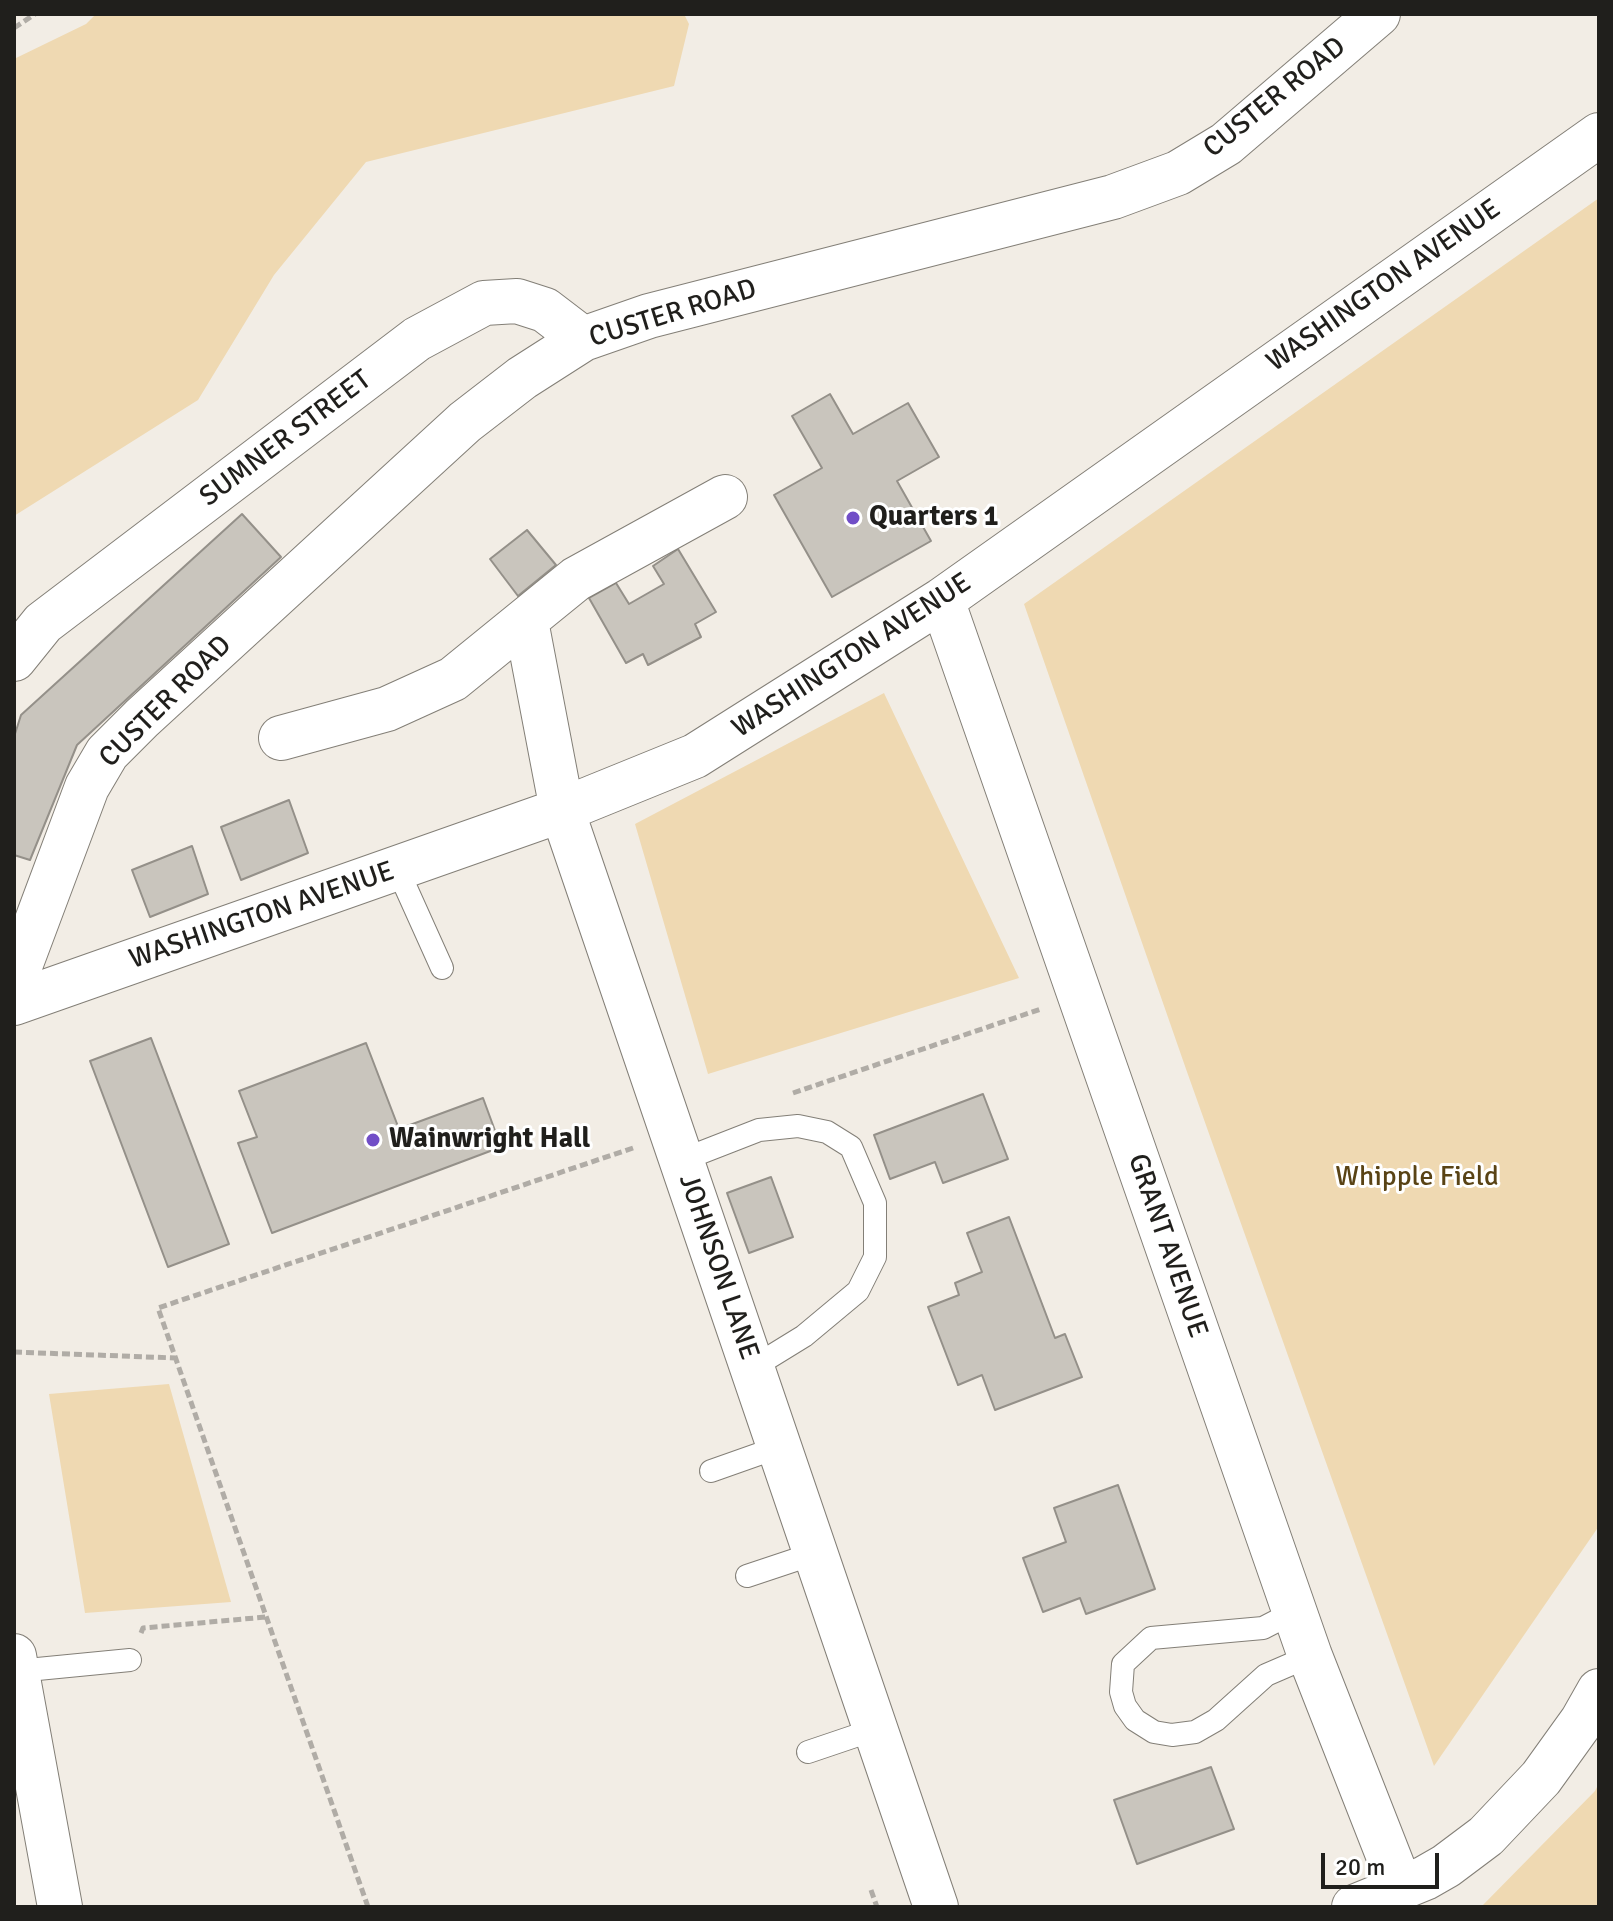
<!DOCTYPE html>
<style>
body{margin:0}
#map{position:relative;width:1613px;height:1921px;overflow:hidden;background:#f2ede5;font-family:Signika,sans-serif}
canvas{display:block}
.frame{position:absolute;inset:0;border:16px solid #201f1c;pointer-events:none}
.scale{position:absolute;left:1321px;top:1853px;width:118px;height:36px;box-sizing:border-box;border:4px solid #201f1c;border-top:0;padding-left:10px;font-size:24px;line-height:28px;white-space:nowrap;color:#201f1c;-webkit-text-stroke:6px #fff;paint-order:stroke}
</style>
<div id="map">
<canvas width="1613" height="1921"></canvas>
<div class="frame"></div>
<div class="scale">20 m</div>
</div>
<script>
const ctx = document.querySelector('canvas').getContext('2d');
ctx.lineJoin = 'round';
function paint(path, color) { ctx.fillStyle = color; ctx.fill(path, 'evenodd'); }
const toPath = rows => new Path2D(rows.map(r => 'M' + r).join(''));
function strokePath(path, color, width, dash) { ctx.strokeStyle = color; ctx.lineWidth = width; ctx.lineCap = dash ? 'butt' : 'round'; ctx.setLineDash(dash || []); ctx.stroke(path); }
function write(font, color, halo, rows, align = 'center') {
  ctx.font = font + ' Signika,sans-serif'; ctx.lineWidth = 6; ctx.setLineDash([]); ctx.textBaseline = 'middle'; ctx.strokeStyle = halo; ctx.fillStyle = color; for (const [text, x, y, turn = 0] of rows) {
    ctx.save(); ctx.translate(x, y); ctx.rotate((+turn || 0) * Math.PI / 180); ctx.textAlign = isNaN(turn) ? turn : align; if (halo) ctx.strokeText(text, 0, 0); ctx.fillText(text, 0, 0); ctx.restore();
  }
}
const green = toPath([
 [96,14,684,14,689,24,674,86,366,162,274,275,198,400,14,516,14,59,86,24],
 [1599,198,1599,1526,1434,1766,1186,1069,1024,604],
 [884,693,1019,978,708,1074,635,824],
 [169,1384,231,1602,85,1613,49,1394],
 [1599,1783,1599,1907,1481,1907,1595,1791]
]);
const building = toPath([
 [830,394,853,434,908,403,939,457,897,481,931,541,832,597,774,495,822,468,792,416,830,394],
 [242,514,281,557,77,745,30,860,14,855,14,737,21,715,242,514],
 [527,530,556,565,518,596,490,559,527,530],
 [678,549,716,612,695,624,701,637,648,665,643,654,626,663,589,598,616,583,629,604,664,584,653,566,678,549],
 [289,800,308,853,241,880,221,827,289,800],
 [192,846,208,894,150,917,132,870,192,846],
 [151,1038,229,1244,168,1267,90,1061,151,1038],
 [366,1043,399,1129,483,1098,501,1147,272,1233,238,1143,257,1137,239,1091,366,1043],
 [983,1094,1008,1159,943,1183,935,1162,890,1179,874,1135,983,1094],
 [771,1177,793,1237,749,1253,727,1193,771,1177],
 [1009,1217,1055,1338,1065,1334,1082,1377,995,1410,982,1375,958,1385,928,1307,959,1295,955,1283,982,1272,967,1233,1009,1217],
 [1118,1485,1155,1589,1086,1614,1080,1598,1043,1612,1023,1558,1066,1542,1054,1508,1118,1485],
 [1211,1767,1234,1829,1137,1864,1114,1800,1211,1767]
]);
const path = toPath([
 [14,28,35,14],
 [793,1093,1041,1009],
 [14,1352,176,1358],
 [141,1633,143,1628,266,1617],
 [871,1890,877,1907],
 [368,1907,158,1308,636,1147]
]);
const lane = toPath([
 [397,868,442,968],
 [682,1160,759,1130,798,1126,827,1132,851,1147,875,1203,875,1257,858,1291,804,1336,752,1368],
 [711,1471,779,1447],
 [747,1576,816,1553],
 [1294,1612,1263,1628,1151,1638,1123,1664,1121,1692,1125,1706,1135,1720,1154,1732,1172,1735,1195,1732,1216,1720,1266,1675,1310,1656],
 [17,1671,130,1660],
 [808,1752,876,1729]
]);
const street = toPath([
 [942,600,1310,1656,1401,1888],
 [526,621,562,810,936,1907],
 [14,659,43,623,417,339,484,303,517,301,545,310,583,339],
 [281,738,387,709,453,679,576,579,725,497],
 [14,982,87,787,107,753,142,718,465,422,522,378,583,339,649,316,1113,197,1178,173,1226,144,1378,14],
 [14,1003,562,810,695,756,942,600,1599,135],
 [14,1656,60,1907]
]);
const secondary = toPath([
 [1354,1907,1425,1878,1446,1866,1486,1836,1541,1778,1582,1721,1599,1691]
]);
const markers = [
 [853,518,8,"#714ec7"],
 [373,1140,8,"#714ec7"]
];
const streetNames = [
 ["CUSTER ROAD",1275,98,-39],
 ["WASHINGTON AVENUE",1384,286,-35],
 ["CUSTER ROAD",673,314,-17],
 ["SUMNER STREET",286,439,-37],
 ["WASHINGTON AVENUE",852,656,-33],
 ["CUSTER ROAD",166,702,-45],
 ["WASHINGTON AVENUE",262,916,-19],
 ["GRANT AVENUE",1167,1246,71],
 ["JOHNSON LANE",718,1267,71]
];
const poiNames = [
 ["Quarters 1",869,518],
 ["Wainwright Hall",389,1140]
];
const parkNames = [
 ["Whipple Field",1417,1178]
];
paint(green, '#efd9b2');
paint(building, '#c9c5bd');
strokePath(building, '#949089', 2);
strokePath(lane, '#837f77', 24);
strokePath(street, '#837f77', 46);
strokePath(secondary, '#837f77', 46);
strokePath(path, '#b0aca6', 5, [8, 4]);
strokePath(lane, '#fff', 22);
strokePath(street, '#fff', 44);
strokePath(secondary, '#fff', 44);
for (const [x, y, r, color] of markers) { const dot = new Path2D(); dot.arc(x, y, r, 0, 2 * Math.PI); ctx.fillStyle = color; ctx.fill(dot); strokePath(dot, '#fff', 3); }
write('28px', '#201f1c', '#fff', streetNames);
write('bold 28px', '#201f1c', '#fff', poiNames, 'left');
write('28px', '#594315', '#fff', parkNames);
</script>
